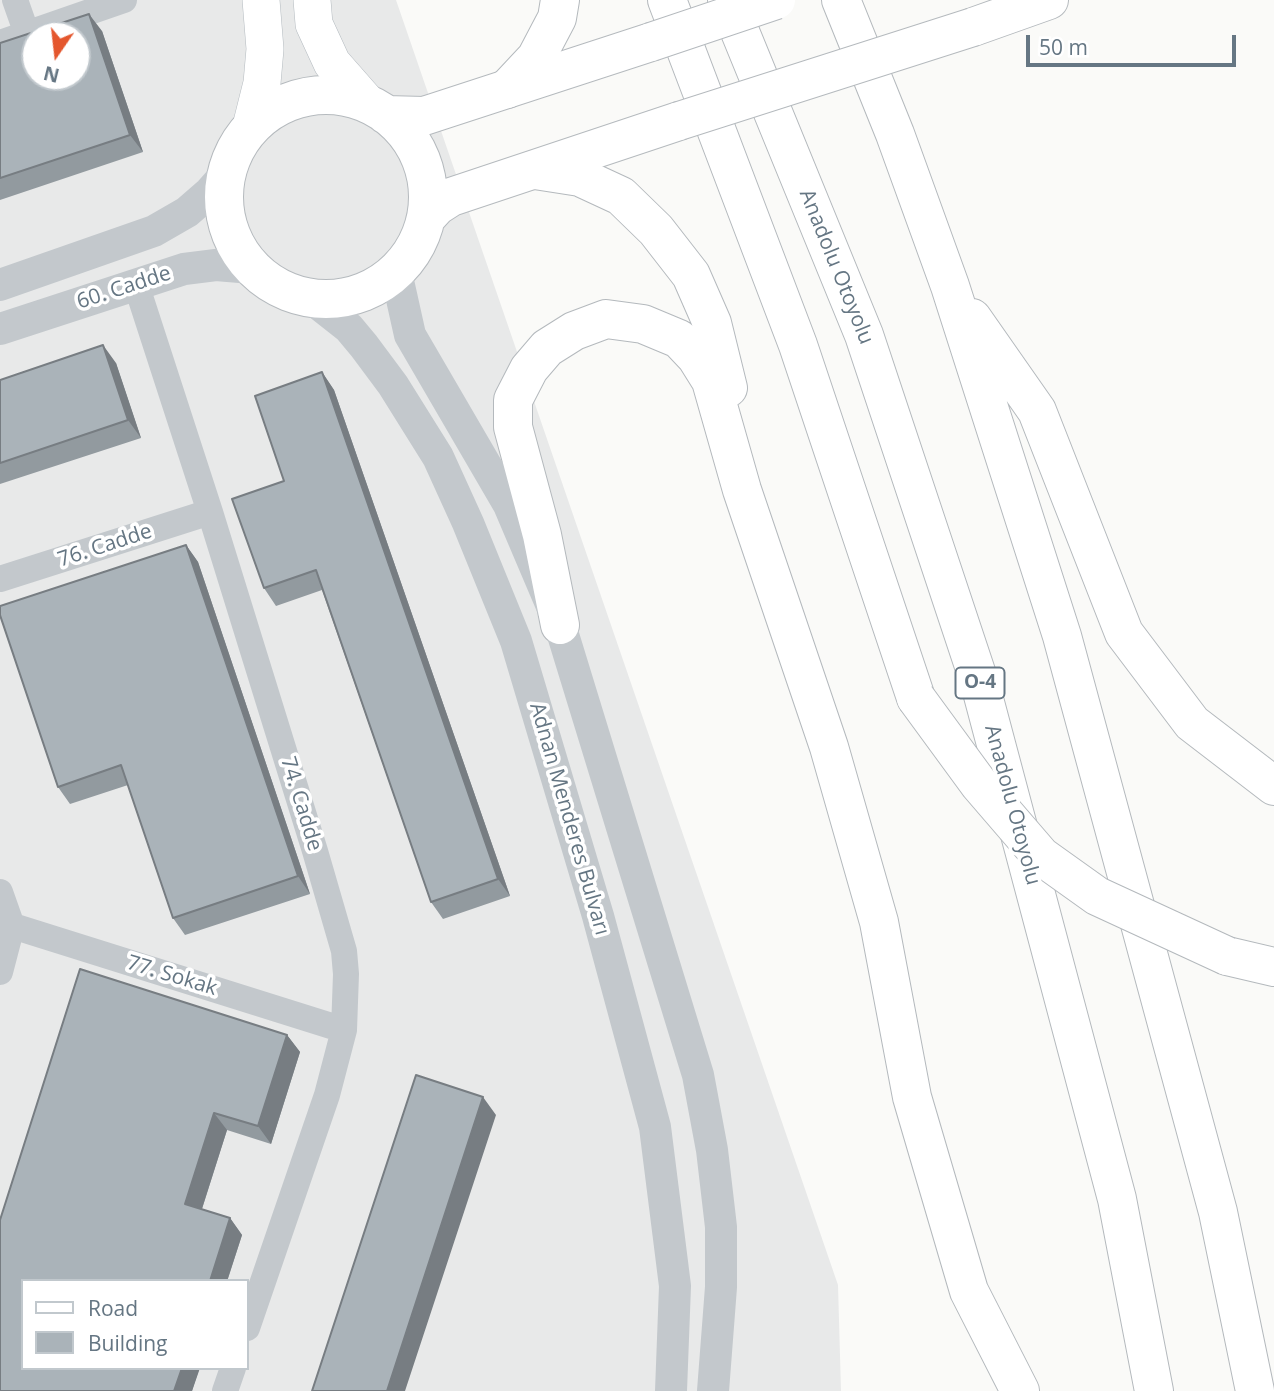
<!DOCTYPE html>
<meta charset="utf-8">
<style>
body{margin:0}
#map{position:relative;width:1274px;height:1391px;overflow:hidden;background:#fafaf8;font-family:"Open Sans",sans-serif}
canvas{display:block}
.legend{position:absolute;left:21px;top:1279px;width:228px;height:91px;box-sizing:border-box;background:#fff;border:2px solid #c1c8cd;margin:0;padding:9px 12px;list-style:none;font-size:21px;color:#657683}
.legend li{display:flex;align-items:center;gap:14px;height:35px}
.legend b{width:35px;border:2px solid #c1c8cd}
.north{position:absolute;left:21px;top:21px;width:70px;height:70px;box-sizing:border-box;background:#fff;border:2px solid #c1c8cd;border-radius:50%;rotate:194deg;font-size:19px;font-weight:700;line-height:28px;text-align:center;color:#657683}
.north::after{content:'';display:block;margin:auto;width:24px;height:32px;background:#e4572e;clip-path:polygon(50% 0,100% 100%,50% 72%,0 100%)}
.scale{position:absolute;left:1026px;top:35px;width:210px;height:32px;box-sizing:border-box;border:4px solid #657683;border-top:0;padding-left:9px;font-size:21px;line-height:24px;white-space:nowrap;color:#657683;-webkit-text-stroke:5px #fff;paint-order:stroke}
</style>
<div id="map">
<canvas width="1274" height="1391"></canvas>
<ul class="legend">
<li><b style="height:9px;background:#fff"></b>Road</li>
<li><b style="height:19px;background:#aab3b9"></b>Building</li>
</ul>
<div class="north">N</div>
<div class="scale">50 m</div>
</div>
<script>
const ctx = document.querySelector('canvas').getContext('2d');
ctx.lineJoin = 'round';
function paint(path, color) { ctx.fillStyle = color; ctx.fill(path, 'evenodd'); }
const toPath = rows => new Path2D(rows.map(r => 'M' + r).join(''));
function strokePath(path, color, width, dash) { ctx.strokeStyle = color; ctx.lineWidth = width; ctx.lineCap = dash ? 'butt' : 'round'; ctx.setLineDash(dash || []); ctx.stroke(path); }
function write(font, color, halo, rows, align = 'center') {
  ctx.font = font + ' "Open Sans",sans-serif'; ctx.lineWidth = 7; ctx.setLineDash([]); ctx.textBaseline = 'middle'; ctx.strokeStyle = halo; ctx.fillStyle = color; for (const [text, x, y, turn = 0] of rows) {
    ctx.save(); ctx.translate(x, y); ctx.rotate((+turn || 0) * Math.PI / 180); ctx.textAlign = isNaN(turn) ? turn : align; if (halo) ctx.strokeText(text, 0, 0); ctx.fillText(text, 0, 0); ctx.restore();
  }
}
const built = toPath([
 [0,0,396,0,838,1285,841,1391,0,1391],
 [35,35,77,35,77,77,35,77],
 [23,1281,247,1281,247,1368,23,1368]
]);
const minor = toPath([
 [15,0,27,34],
 [0,43,124,0],
 [136,284,210,512,315,851,344,951,346,974,344,1030,327,1095,247,1328],
 [0,579,210,512],
 [0,892,12,926,0,972],
 [0,922,344,1030],
 [225,1391,233,1368]
]);
const tertiary = toPath([
 [396,272,410,335,509,505,560,625,698,1075,712,1150,721,1227,721,1287,713,1391],
 [0,285,154,231,187,212,210,192,226,174],
 [316,302,349,328,364,346,393,385,438,457,468,523,516,641,598,916,655,1127,675,1286,671,1391],
 [0,329,184,269,216,265,252,268]
]);
const secondary = toPath([
 [312,0,314,24,332,63,368,104],
 [251,127,262,83,265,49,261,0]
]);
const primary = toPath([
 [973,27,1049,0],
 '224 197a102 102 0 1 1 204 0a102 102 0 1 1-204 0Z',
 [386,115,424,116,651,42],
 [426,218,437,206,451,197,679,121]
]);
const motorway = toPath([
 [667,0,798,345,916,698],
 [727,0,864,335,980,684,1117,1199,1154,1391],
 [841,0,895,134,950,286,1062,636,1218,1212,1255,1391],
 [507,89,536,58,557,18,560,0],
 [535,170,580,177,621,196,656,230,691,275,712,323,728,388],
 [972,318,1037,411,1124,633,1192,723,1274,786],
 [560,625,542,535,513,427,513,400,529,369,547,348,574,331,606,319,643,324,679,339,696,357,711,381,742,490,829,747,879,922,912,1097,969,1291,1020,1391],
 [1227,956,1274,967]
]);
const primaryBridge = toPath([
 [651,42,776,0],
 [679,121,973,27]
]);
const motorwayBridge = toPath([
 [916,698,979,784,1041,856,1097,896,1227,956]
]);
const wall = toPath([
 [102,31,143,152,0,200,0,43],
 [116,363,141,438,0,484,0,380],
 [322,372,334,390,510,896,443,919,431,902,322,590,276,606,264,588,284,481],
 [186,545,198,562,310,894,185,935,173,918,128,785,70,804,58,787],
 [287,1035,300,1052,271,1144,227,1130,202,1209,230,1218,242,1235,192,1391,0,1391,0,1220]
]);
const shadedWall = toPath([
 [89,14,102,31,143,152,130,135],
 [103,345,116,363,141,438,128,420],
 [322,372,334,390,510,896,498,879],
 [186,545,198,562,310,894,298,876],
 [287,1035,300,1052,271,1144,258,1126],
 [483,1097,496,1115,405,1391,387,1391],
 [214,1113,227,1130,198,1221,185,1204],
 [230,1218,242,1235,227,1281,210,1281],
 [182,1368,200,1368,192,1391,174,1391]
]);
const building = toPath([
 [89,14,130,135,0,178,0,43,89,14],
 [35,35,77,35,77,77,35,77,35,35],
 [103,345,128,420,0,463,0,380,103,345],
 [322,372,498,879,431,902,316,570,264,588,232,499,284,481,255,396,322,372],
 [186,545,298,876,173,918,121,765,58,787,0,615,0,606,186,545],
 [80,969,287,1035,258,1126,214,1113,185,1204,230,1218,210,1281,23,1281,23,1368,182,1368,174,1391,0,1391,0,1220,80,969],
 [416,1075,483,1097,387,1391,312,1391,416,1075]
]);
const shields = [
 [980,683,49]
];
const shieldNames = [
 ["O-4",980,683]
];
const streetNames = [
 ["Anadolu Otoyolu",836,267,68],
 ["60. Cadde",124,288,-18],
 ["76. Cadde",105,546,-18],
 ["74. Cadde",301,804,73],
 ["Anadolu Otoyolu",1012,805,75],
 ["Adnan Menderes Bulvarı",569,819,74],
 ["77. Sokak",172,976,17]
];
paint(built, '#e8e9e9');
strokePath(secondary, '#b3babf', 38);
strokePath(primary, '#b5babe', 40);
strokePath(motorway, '#b4b9bd', 40);
strokePath(minor, '#c3c8cc', 26);
strokePath(tertiary, '#c3c8cc', 32);
strokePath(secondary, '#fff', 37);
strokePath(primary, '#fff', 38);
strokePath(motorway, '#fff', 38);
strokePath(primaryBridge, '#b5babe', 40, []);
strokePath(motorwayBridge, '#b4b9bd', 40, []);
strokePath(primaryBridge, '#fff', 38);
strokePath(motorwayBridge, '#fff', 38);
paint(wall, '#929a9f');
paint(shadedWall, '#777d82');
paint(building, '#aab3b9');
strokePath(building, '#777d82', 2);
for (const [x, y, w] of shields) { const box = new Path2D(); box.roundRect(x - w / 2, y - 15.5, w, 31, 5); ctx.fillStyle = '#fff'; ctx.fill(box); strokePath(box, '#657683', 2); }
write('bold 19px', '#657683', null, shieldNames);
write('21px', '#657683', '#fff', streetNames);
</script>
